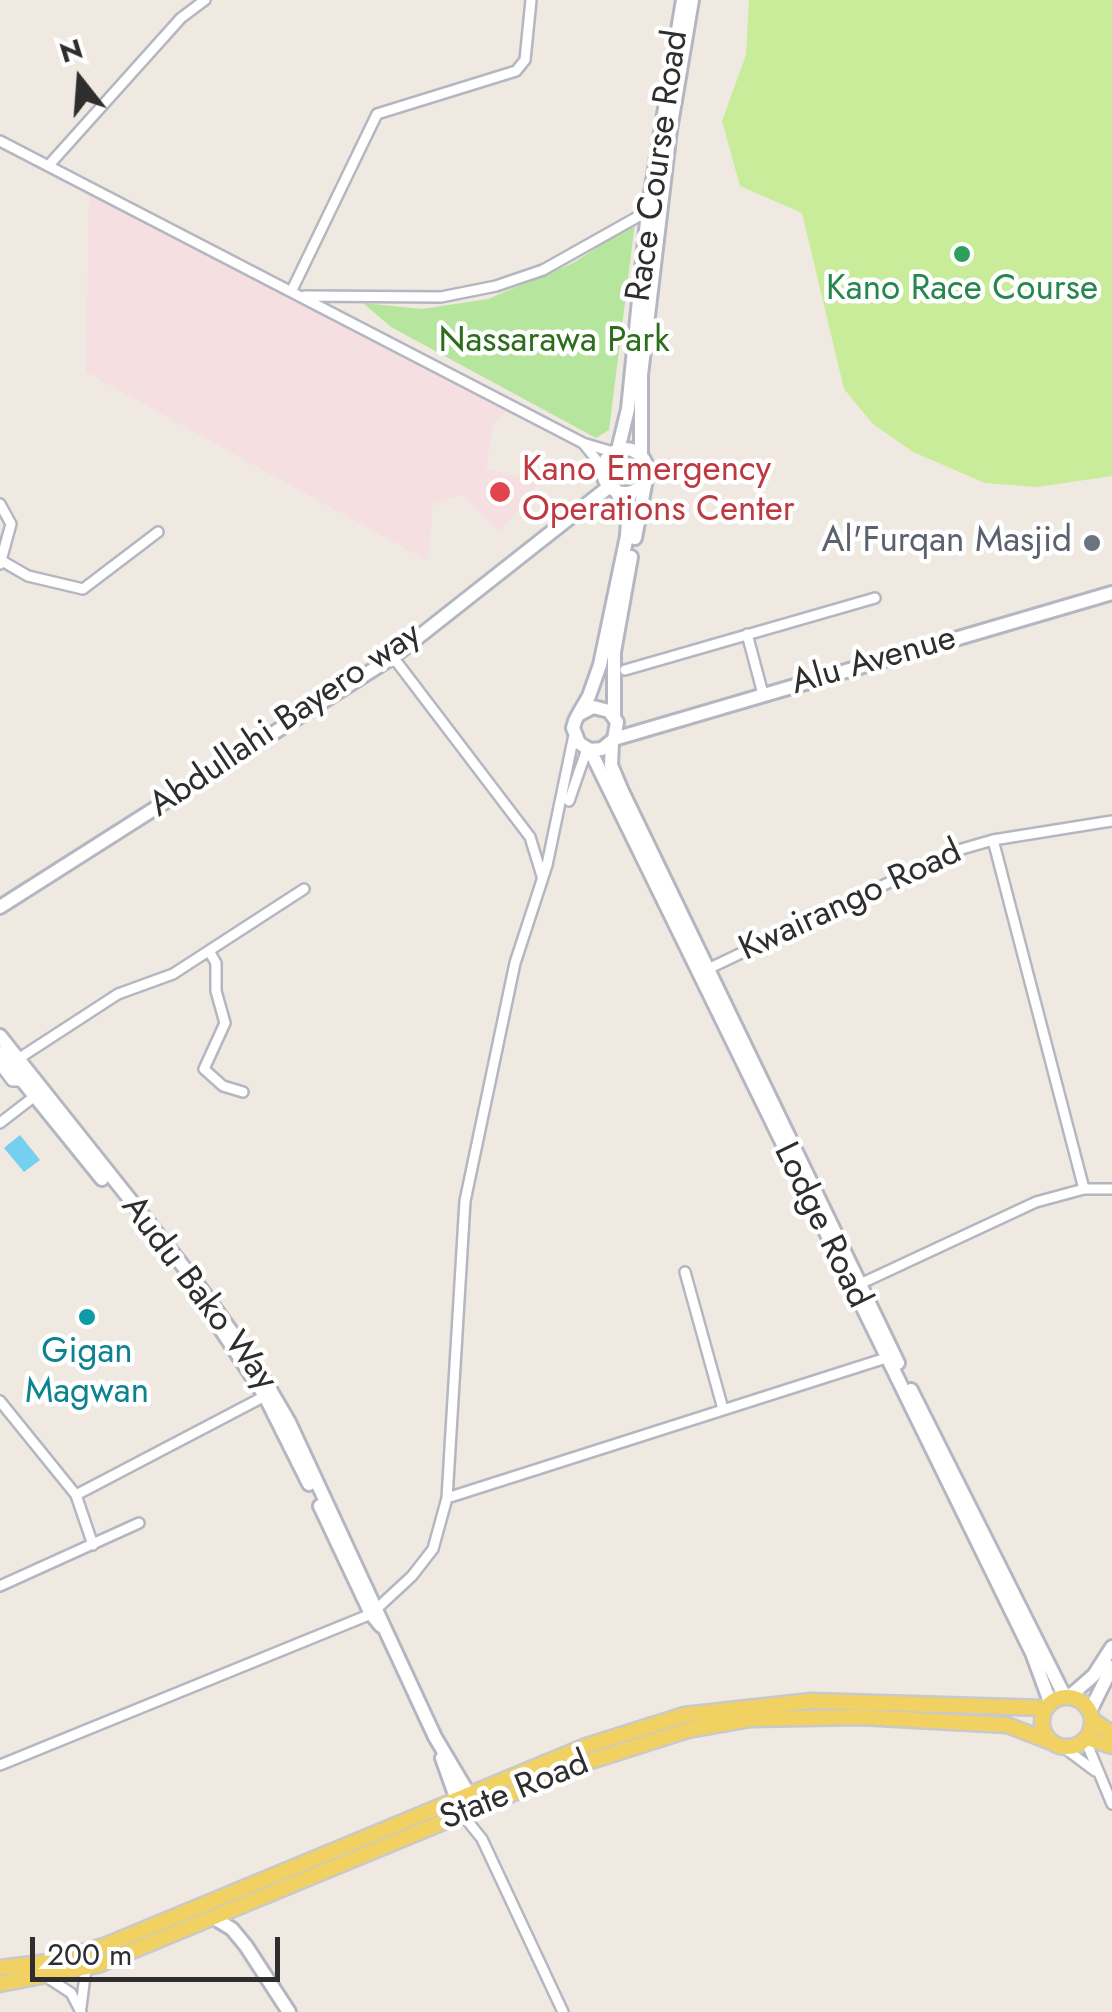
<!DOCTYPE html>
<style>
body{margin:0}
#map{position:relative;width:1112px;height:2012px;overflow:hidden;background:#efe9e1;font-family:Jost,sans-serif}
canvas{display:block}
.north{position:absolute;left:30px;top:30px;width:100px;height:100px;-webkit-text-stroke:8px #fff;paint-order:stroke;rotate:343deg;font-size:28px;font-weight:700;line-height:40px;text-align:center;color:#2e2e2e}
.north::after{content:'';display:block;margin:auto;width:35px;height:45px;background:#2e2e2e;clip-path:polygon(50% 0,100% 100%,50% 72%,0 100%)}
.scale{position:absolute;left:30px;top:1937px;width:250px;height:45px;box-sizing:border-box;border:5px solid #2e2e2e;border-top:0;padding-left:12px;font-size:30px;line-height:35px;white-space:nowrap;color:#2e2e2e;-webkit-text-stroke:8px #fff;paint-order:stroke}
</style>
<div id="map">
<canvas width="1112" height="2012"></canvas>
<div class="north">N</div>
<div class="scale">200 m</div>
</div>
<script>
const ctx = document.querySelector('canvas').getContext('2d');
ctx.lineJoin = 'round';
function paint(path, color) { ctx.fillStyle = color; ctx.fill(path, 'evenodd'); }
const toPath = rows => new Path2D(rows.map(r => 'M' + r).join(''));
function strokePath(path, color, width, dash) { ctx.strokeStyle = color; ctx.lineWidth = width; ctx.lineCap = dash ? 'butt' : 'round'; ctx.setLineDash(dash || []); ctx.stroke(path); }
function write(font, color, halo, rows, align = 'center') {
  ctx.font = font + ' Jost,sans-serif'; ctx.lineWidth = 9; ctx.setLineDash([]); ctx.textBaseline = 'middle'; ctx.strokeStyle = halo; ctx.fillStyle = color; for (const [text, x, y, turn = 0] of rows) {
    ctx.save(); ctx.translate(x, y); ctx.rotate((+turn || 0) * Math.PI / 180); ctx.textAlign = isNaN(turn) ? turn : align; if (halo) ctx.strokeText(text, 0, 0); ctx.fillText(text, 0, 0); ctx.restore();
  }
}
const medical = toPath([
 [89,194,506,411,493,425,486,468,539,483,499,532,462,495,433,504,428,561,86,372]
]);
const green = toPath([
 [635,223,609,430,596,438,391,327,363,303,422,309,488,299,573,263],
 '608 471a17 17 0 1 1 34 0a17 17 0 1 1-34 0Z'
]);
const pitch = toPath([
 [749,0,1112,0,1112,476,1037,487,985,483,913,452,873,424,844,389,802,213,740,186,722,121,746,55]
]);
const water = toPath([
 [20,1135,40,1160,24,1172,4,1148]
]);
const street = toPath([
 [0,141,583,443,603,468],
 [49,165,181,18,205,0],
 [292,290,377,114,516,71,525,60,531,0],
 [305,296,441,297,496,286,543,270,648,211],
 [586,444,613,452],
 [0,504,11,524,0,564],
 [2,561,28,576,83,589,158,532],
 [747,634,763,694],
 [393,657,530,837,542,876],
 [625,670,875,598],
 [569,801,587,749],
 [993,840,1084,1189],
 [209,951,216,963,216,991,225,1023,204,1069,223,1086,243,1092],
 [710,968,955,851,993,840,1112,821],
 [18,1059,118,994,173,974,304,889],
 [0,1065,12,1081,23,1081],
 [0,1123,35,1096],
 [685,1272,723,1409],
 [860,1284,1036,1202,1084,1189,1112,1189],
 [0,1401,76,1495,93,1545],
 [76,1495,265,1396],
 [447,1498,886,1358],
 [0,1586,139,1523],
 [1085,1739,1112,1804],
 [1063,1747,1095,1771],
 [0,1765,371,1614,412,1576,433,1549,447,1498,465,1201,515,963,547,865,574,735],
 [462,1814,482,1839,563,2012],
 [48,1978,71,1993,81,2012],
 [81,2007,86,1968]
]);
const secondary = toPath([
 '603 471a22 22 0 1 1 44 0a22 22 0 1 1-44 0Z',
 [618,450,628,409,648,211,683,0],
 [641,456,641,375,670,130,692,0],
 [635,538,647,474],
 [578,715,593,707,609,711,617,722,614,739,602,749,590,750,579,743,573,728,575,721,578,715,589,696,600,665,627,536,628,519,616,490],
 [614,715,614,652,631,557],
 [614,739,1112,593],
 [612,743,611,765,622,791,898,1363],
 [590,750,1032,1653,1050,1702],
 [0,907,393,657,610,486],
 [0,1036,198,1285,258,1369,289,1422,435,1737,473,1801],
 [0,1053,102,1179],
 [220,1328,265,1396,309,1484],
 [911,1390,1065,1697],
 [320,1506,371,1614,381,1626],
 [1069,1697,1094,1675,1112,1647],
 [1090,1711,1112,1667],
 [442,1758,462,1814],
 [214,1918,232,1929,246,1946,289,2012]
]);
const primary = toPath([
 '1042 1722a25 25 0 1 1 50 0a25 25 0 1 1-50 0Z',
 [1092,1720,1112,1733],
 [1087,1738,1112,1746],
 [0,1968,48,1962,104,1946,586,1746,684,1715,811,1701,1045,1708],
 [0,1984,98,1965,591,1761,688,1730,751,1719,861,1717,1007,1725,1051,1742]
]);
const markers = [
 [962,254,10,"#2e9e5b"],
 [500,492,12,"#e0444e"],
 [1092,543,10,"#6b7280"],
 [87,1317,10,"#0f9aa8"]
];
const streetNames = [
 ["Race Course Road",659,166,-82],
 ["Alu Avenue",874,662,-16],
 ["Abdullahi Bayero way",286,721,-34],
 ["Kwairango Road",851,902,-25],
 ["Lodge Road",821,1226,64],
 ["Audu Bako Way",198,1294,53],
 ["State Road",515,1792,-22]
];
const leisureNames = [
 ["Kano Race Course",962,291]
];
const parkNames = [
 ["Nassarawa Park",554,343]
];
const healthNames = [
 ["Kano Emergency",522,472],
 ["Operations Center",522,512]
];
const worshipNames = [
 ["Al'Furqan Masjid",1072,543]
];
const cultureNames = [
 ["Gigan",87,1354],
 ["Magwan",87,1394]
];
paint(medical, '#f5dfe0');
paint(green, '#b6e59e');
paint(pitch, '#c9ec9a');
paint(water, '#75cff0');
strokePath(street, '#b4b7c1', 14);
strokePath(secondary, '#b4b7c1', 18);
strokePath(primary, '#c9c9c9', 19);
strokePath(street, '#fff', 9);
strokePath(secondary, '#fff', 12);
strokePath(primary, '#f2d163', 14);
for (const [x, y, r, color] of markers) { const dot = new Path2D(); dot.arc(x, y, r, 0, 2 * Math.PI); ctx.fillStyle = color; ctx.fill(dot); strokePath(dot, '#fff', 4); }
write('35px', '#2e2e2e', '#fff', streetNames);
write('35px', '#27864d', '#fff', leisureNames);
write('35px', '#2c6e1b', '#fff', parkNames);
write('35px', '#be3a42', '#fff', healthNames, 'left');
write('35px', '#5b616d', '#fff', worshipNames, 'right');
write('35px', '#0d838f', '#fff', cultureNames);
</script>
